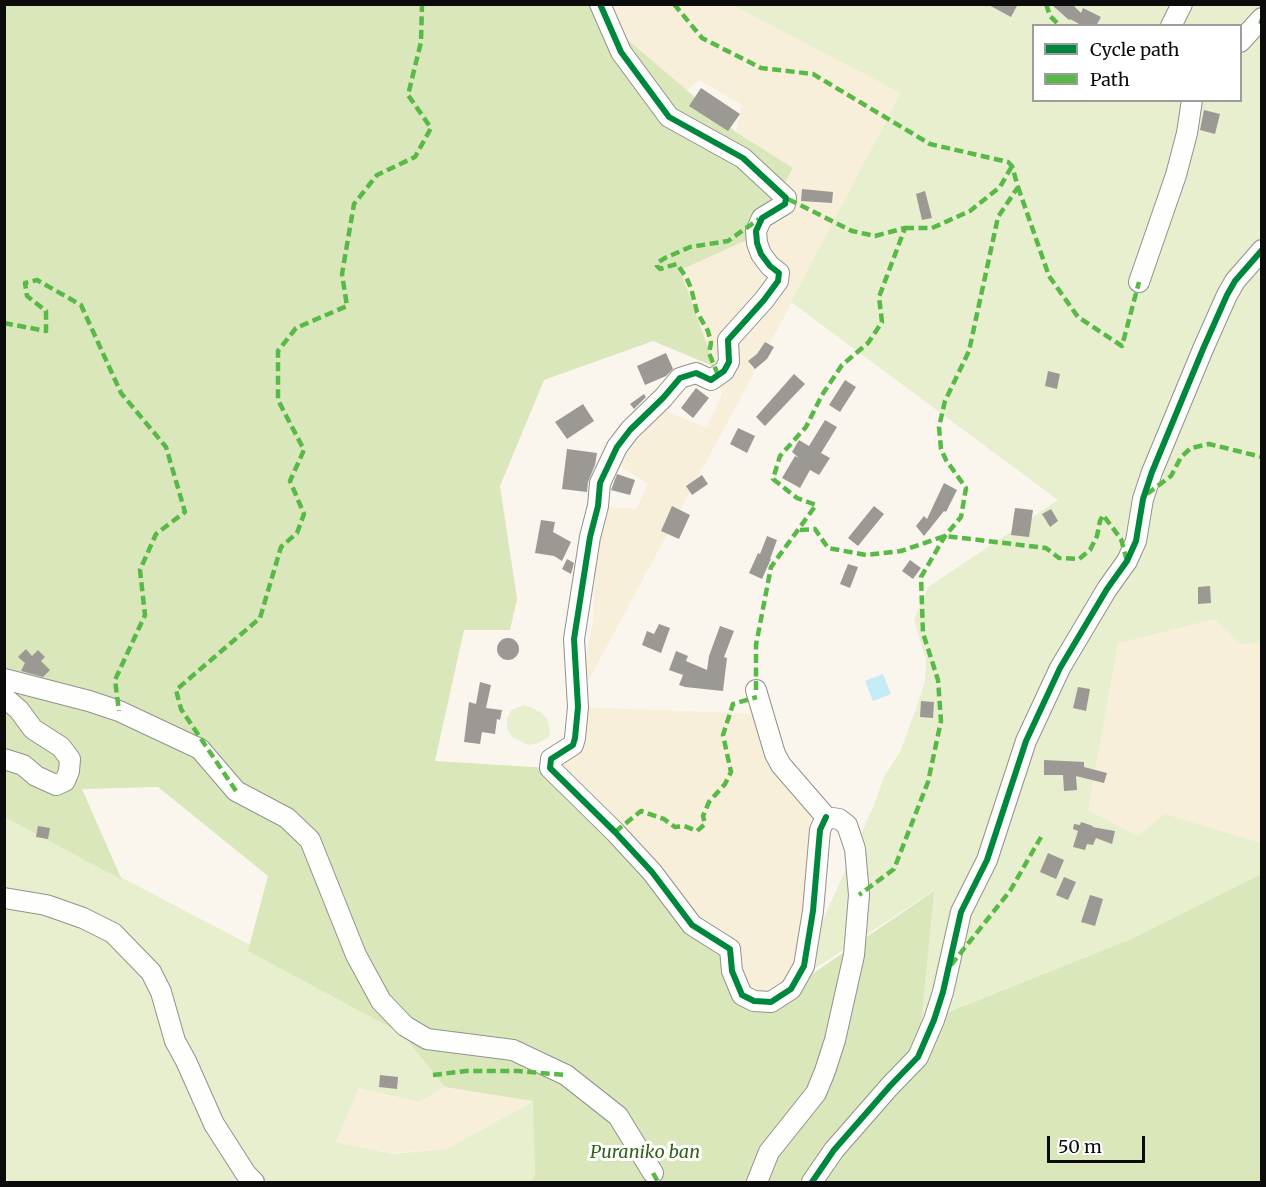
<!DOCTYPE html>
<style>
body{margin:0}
#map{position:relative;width:1266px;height:1187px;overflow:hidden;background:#faf6ee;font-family:Merriweather,serif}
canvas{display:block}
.frame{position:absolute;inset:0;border:6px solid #0b0b0b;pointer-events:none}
.legend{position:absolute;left:1032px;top:24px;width:210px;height:78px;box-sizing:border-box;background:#fff;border:2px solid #9d9d9d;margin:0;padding:8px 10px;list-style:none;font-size:18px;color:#0b0b0b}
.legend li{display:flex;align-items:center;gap:12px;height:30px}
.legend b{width:30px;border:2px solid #9d9d9d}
.scale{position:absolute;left:1047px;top:1136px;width:98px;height:27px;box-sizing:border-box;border:3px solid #0b0b0b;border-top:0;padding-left:8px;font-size:18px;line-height:21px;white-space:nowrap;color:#0b0b0b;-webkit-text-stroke:4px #fff;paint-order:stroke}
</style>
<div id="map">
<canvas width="1266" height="1187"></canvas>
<div class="frame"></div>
<ul class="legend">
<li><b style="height:8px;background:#00873e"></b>Cycle path</li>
<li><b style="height:8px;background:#58b947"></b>Path</li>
</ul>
<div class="scale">50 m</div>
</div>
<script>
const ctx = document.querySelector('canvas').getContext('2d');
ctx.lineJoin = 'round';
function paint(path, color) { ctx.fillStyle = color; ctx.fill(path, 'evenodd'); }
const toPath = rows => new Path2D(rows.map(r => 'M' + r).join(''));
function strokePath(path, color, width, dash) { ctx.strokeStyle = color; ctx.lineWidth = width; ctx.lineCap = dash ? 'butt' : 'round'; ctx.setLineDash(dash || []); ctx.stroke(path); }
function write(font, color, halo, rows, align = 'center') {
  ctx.font = font + ' Merriweather,serif'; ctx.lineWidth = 6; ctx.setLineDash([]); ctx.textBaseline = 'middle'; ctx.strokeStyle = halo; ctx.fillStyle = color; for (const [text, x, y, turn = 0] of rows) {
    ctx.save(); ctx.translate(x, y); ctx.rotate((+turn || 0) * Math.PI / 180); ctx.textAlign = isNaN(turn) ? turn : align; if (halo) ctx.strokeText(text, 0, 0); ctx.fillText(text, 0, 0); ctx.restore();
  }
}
const farmland = toPath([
 [604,5,732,5,904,94,578,700,593,621,598,506,636,509,648,484,618,465,662,409,707,428,722,394,715,377,680,269,756,236,793,168,736,132,742,105,699,80,686,91,608,23],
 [1215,619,1241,644,1261,643,1261,843,1165,814,1137,836,1088,811,1118,642],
 [578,707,762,714,820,830,791,989,754,1001,692,925,550,768],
 [445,1087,534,1101,447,1149,390,1153,336,1142,359,1088,419,1102]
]);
const green = toPath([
 [732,5,1261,5,1261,643,1241,644,1215,619,1118,643,1088,810,1137,836,1165,814,1261,843,1261,874,1129,940,920,1023,933,891,796,981,874,805,884,777,900,752,916,709,925,681,926,660,914,620,928,587,1058,500,791,302,901,93],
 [1059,23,1064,26,1240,26,1240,100,1034,100,1034,26,1061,25],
 [525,705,541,712,547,719,550,730,549,737,538,743,528,745,512,737,507,729,507,719,511,710],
 [4,816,405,1026,445,1087,419,1102,359,1088,336,1142,393,1154,447,1149,534,1101,535,1175,531,1182,5,1182]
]);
const forest = toPath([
 [4,5,612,5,622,35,736,132,793,168,756,236,680,270,715,367,653,341,544,380,500,486,517,599,510,630,464,630,435,761,550,768,730,949,742,995,771,1002,934,891,921,1023,1129,940,1261,874,1261,1182,531,1182,535,1175,533,1101,445,1087,403,1034,248,951,268,876,158,787,82,789,122,880,5,817]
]);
const water = toPath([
 [883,674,891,694,873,701,865,681]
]);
const building = toPath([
 [987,4,1018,4,1011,17],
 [1051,4,1072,4,1081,13,1083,8,1101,17,1096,26,1083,26,1070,19,1069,20],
 [701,88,740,114,728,131,689,106],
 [1204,110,1220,114,1215,134,1200,130],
 [802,189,833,192,832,203,801,201],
 [925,191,932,218,922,220,916,194],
 [765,342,774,347,767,359,755,369,748,361,757,354],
 [666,353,673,369,666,376,645,385,637,366],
 [1048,371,1060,374,1057,389,1045,386],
 [794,374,805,384,765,426,756,417],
 [845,380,856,387,840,412,829,405],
 [696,388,709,398,693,418,681,408],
 [644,394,646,397,634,409,630,404],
 [583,404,594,421,567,439,555,422],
 [825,420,837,427,821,453,830,458,819,475,810,470,800,488,782,478,795,456,799,458,792,452,799,440,809,446],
 [738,428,755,436,747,453,730,444],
 [567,449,597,453,595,465,588,482,587,492,562,489],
 [617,474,635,480,630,495,611,490],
 [702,475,708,484,692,495,686,486],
 [944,483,957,490,946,512,944,511,924,536,916,526,924,516,927,519],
 [672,506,690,515,679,539,661,531],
 [874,506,884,514,858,546,848,538],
 [1015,508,1033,510,1029,537,1011,535],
 [1051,509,1058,521,1050,527,1042,514],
 [541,520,555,522,553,532,571,542,562,561,554,556,535,553],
 [767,536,777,540,770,559,771,559,762,579,749,573,758,553,760,554],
 [567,559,574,563,571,574,562,569],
 [910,560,921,568,913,579,902,571],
 [848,564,858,567,850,588,840,584],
 [1210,586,1211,603,1198,604,1198,587],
 [659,624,670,628,661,653,642,645,647,631,654,634],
 [720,626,734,631,724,657,727,658,723,691,685,687,679,685,683,675,669,670,676,651,688,656,686,661,707,670,709,656],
 '497 649a11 11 0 1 1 22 0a11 11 0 1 1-22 0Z',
 [26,649,32,656,38,650,45,657,41,661,50,670,43,677,21,671,25,663,18,657],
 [480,682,491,685,486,708,502,710,500,720,497,719,495,734,482,732,480,744,464,742,469,702,476,704],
 [1078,687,1090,689,1086,711,1073,708],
 [921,701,934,702,933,718,920,717],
 [1044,760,1084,762,1084,767,1107,773,1104,783,1076,776,1077,790,1064,791,1063,775,1044,775],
 [1081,822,1093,826,1092,827,1115,831,1112,844,1096,838,1093,845,1087,844,1085,850,1073,847,1078,831,1073,829,1074,824,1080,825],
 [38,826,50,828,48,839,36,837],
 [1048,853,1064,860,1056,879,1040,872],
 [1064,877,1076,882,1068,900,1056,895],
 [1090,895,1103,899,1095,926,1081,922],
 [380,1075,398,1077,397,1089,379,1087]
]);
const minor = toPath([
 [600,4,621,52,669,117,743,158,786,198,785,204,762,218,756,231,757,243,761,254,770,266,779,273,778,281,764,300,728,340,729,362,724,371,711,380,696,373,680,378,663,398,630,430,617,447,600,483,598,506,590,537,574,639,578,707,575,738,573,745,551,759,550,768,615,832,652,872,692,925,730,949,732,971,742,995,754,1001,771,1002,791,989,804,966,813,911,820,830,826,817],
 [1171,26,1182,4],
 [1240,42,1262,18],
 [1139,282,1176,175,1187,133,1192,100],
 [4,679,89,701,119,711,200,749,236,791,287,818,310,840,356,955,381,1001,405,1026,427,1039,513,1050,566,1075,618,1116,653,1173],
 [756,690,775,754,781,765,826,817,839,819,847,825,855,849,859,895,854,955,835,1040,825,1071,816,1093,769,1152,757,1182],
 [4,697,19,710,33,729,61,747,70,759,69,771,65,781,56,785,36,776,23,765,4,759],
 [4,898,46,905,83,918,113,933,151,972,161,992,175,1041,186,1061,214,1124,246,1174,254,1182],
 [812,1182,834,1150,890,1086,918,1057,934,1020,943,992,961,912,987,860,1026,741,1060,668,1107,589,1127,561,1136,541,1143,499,1152,472,1203,349,1227,295,1235,281,1262,250]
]);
const quiet = toPath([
 [674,4,702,38,761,68,813,74,930,144,1008,162,1012,166,1018,187,998,217,969,351,945,401,939,427,941,449,946,460,966,488,961,517,945,536,921,577,923,633,938,680,941,721,928,782,894,869,859,895],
 [1046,4,1050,16,1060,26],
 [1259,21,1262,22],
 [1018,187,1049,276,1078,317,1122,346,1139,282],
 [905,228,932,228,970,211,1000,187,1012,166],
 [4,323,46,331,46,311,27,296,25,283,37,280,81,305,121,393,166,447,185,512,156,534,140,570,145,615,115,680,119,711],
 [718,375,709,353,711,343,708,331,697,312,691,288,686,277,677,264,660,269,657,266,657,263,665,258,690,247,728,241,759,219],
 [1147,494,1171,476,1181,457,1191,448,1209,444,1262,457],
 [800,530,815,529,828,548,866,555,901,551,945,536,1046,548,1059,558,1079,559,1090,550,1097,536,1100,521,1103,515,1121,539,1127,561],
 [756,690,756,645,771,567,816,505,797,498,773,479,780,456,806,427,822,395,842,365,868,343,882,322,879,297,905,228,875,236,852,231,786,198],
 [236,791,181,709,176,690,260,618,281,547,297,533,304,514,290,481,304,450,278,400,278,351,296,328,347,306,342,274,354,204,377,175,415,157,431,128,408,95,421,42,422,4],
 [615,832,641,811,664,819,675,827,684,826,697,831,705,824,703,816,709,802,725,784,731,772,723,735,733,704,757,697],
 [951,965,1010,891,1041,837],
 [433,1075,466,1071,518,1071,566,1075],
 [653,1173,658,1182]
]);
const cycleway = toPath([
 [600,4,621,52,669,117,743,158,786,198,785,204,762,218,756,231,757,243,761,254,770,266,779,273,778,281,764,300,728,340,729,362,724,371,711,380,696,373,680,378,663,398,630,430,617,447,600,483,598,506,590,537,574,639,578,707,575,738,573,745,551,759,550,768,615,832,652,872,692,925,730,949,732,971,742,995,754,1001,771,1002,791,989,804,966,813,911,820,830,826,817],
 [812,1182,834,1150,890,1086,918,1057,934,1020,943,992,961,912,987,860,1026,741,1060,668,1107,589,1127,561,1136,541,1143,499,1152,472,1203,349,1227,295,1235,281,1262,250]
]);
const parkNames = [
 ["Puraniko ban",645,1153]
];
paint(farmland, '#f7efda');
paint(green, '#e7efce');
paint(forest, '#d9e7bb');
paint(water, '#c4ecf4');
paint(building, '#9c9894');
strokePath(minor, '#93918d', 22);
strokePath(minor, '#fefefc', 20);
strokePath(quiet, '#58b947', 4.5, [9, 4.5]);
strokePath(cycleway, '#00873e', 6);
write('italic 18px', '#35621b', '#fff', parkNames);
</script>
